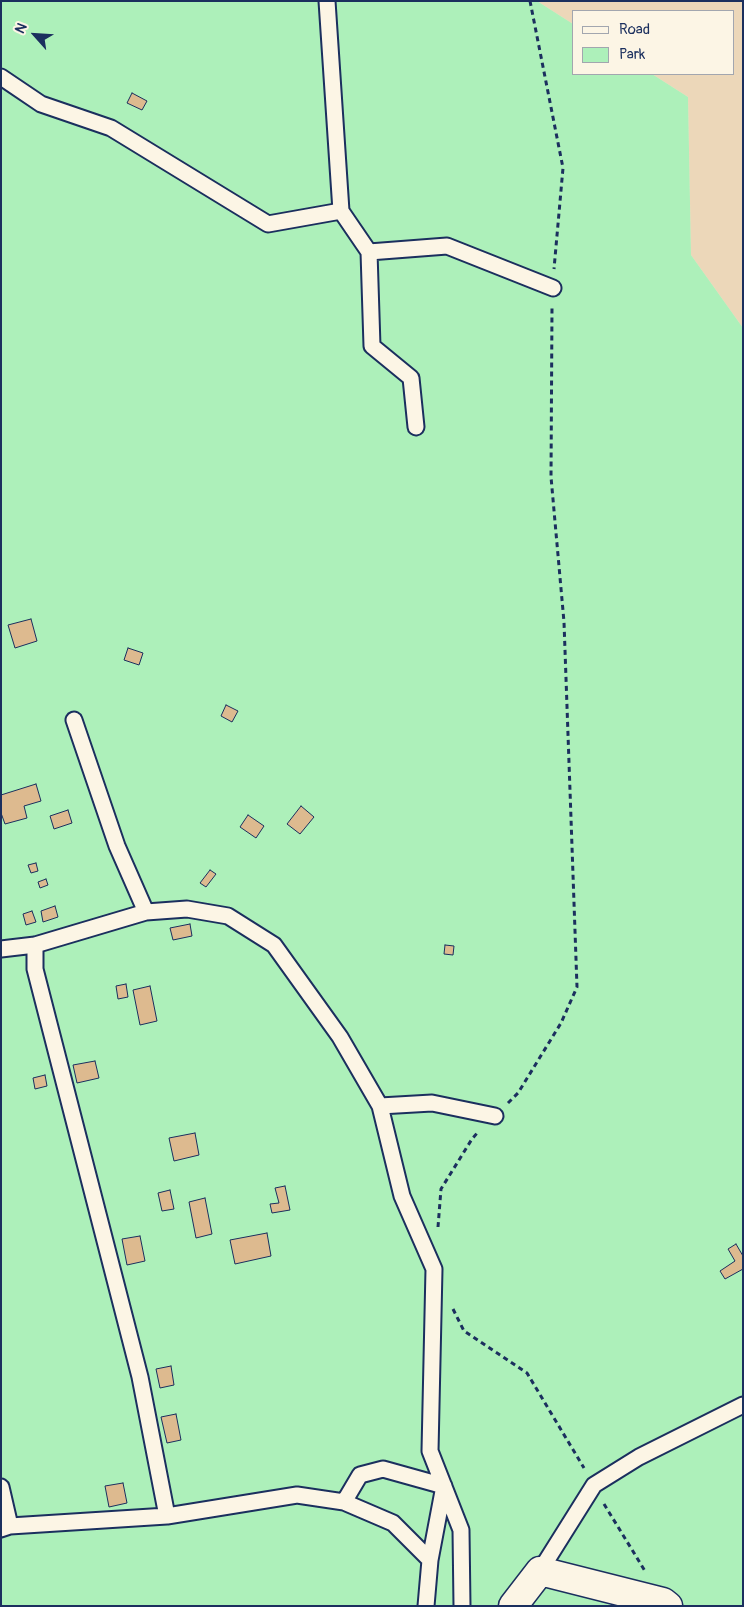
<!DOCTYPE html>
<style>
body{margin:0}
#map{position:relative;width:744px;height:1607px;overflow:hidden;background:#f3e3cb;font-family:Pangolin,sans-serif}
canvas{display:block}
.frame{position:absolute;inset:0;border:2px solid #1b2f5e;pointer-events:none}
.legend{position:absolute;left:572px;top:10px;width:162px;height:65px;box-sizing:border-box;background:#fcf5e5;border:1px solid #a2a6af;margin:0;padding:6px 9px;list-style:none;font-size:15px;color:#1b2f5e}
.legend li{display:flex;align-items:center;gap:10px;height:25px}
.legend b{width:25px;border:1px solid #a2a6af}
.north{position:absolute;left:10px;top:10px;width:50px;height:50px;-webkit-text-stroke:4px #fcf5e5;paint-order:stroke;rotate:296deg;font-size:14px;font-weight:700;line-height:20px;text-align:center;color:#1b2f5e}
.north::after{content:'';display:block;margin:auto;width:18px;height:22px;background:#1b2f5e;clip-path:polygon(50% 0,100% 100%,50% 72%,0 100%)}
</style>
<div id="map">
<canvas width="744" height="1607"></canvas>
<div class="frame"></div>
<ul class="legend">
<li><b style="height:6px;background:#fcf5e5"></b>Road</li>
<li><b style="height:14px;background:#adf0ba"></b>Park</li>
</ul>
<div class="north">N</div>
</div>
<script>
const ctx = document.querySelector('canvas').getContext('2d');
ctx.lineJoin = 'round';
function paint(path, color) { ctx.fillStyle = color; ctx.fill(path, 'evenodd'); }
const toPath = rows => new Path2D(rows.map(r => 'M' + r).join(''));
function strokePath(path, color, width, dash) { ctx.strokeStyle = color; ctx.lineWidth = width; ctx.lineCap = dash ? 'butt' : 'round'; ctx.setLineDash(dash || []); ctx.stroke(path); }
const built = toPath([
 [537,1,743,1,743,328,691,255,688,97,652,74,733,74,733,11,573,11,573,24]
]);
const green = toPath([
 [1,1,537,1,573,24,573,74,652,74,688,97,691,255,743,328,743,1606,1,1606]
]);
const building = toPath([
 [132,93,147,101,142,110,127,103,132,93],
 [31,619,37,641,15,648,8,625,31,619],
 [128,648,143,653,139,665,124,660,128,648],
 [226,705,238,711,232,722,221,716,226,705],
 [36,784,41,801,24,806,27,818,5,824,1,813,1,795,36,784],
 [301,806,314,817,300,834,287,824,301,806],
 [68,810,72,823,54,829,50,816,68,810],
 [248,815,264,826,256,838,240,827,248,815],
 [36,863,38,871,31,873,28,865,36,863],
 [210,870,216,874,206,887,200,883,210,870],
 [46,879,48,885,40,888,38,882,46,879],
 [55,906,58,917,43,922,41,911,55,906],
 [32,911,36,922,26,925,23,914,32,911],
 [190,924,192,936,173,940,170,928,190,924],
 [445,945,454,946,453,955,444,954,445,945],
 [126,984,128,997,118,999,116,986,126,984],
 [150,986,157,1021,140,1025,133,990,150,986],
 [95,1061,99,1078,77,1083,73,1065,95,1061],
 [45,1075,47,1086,35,1089,33,1078,45,1075],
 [195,1133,199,1155,174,1161,169,1138,195,1133],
 [285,1186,290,1210,272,1213,270,1204,279,1203,275,1188,285,1186],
 [170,1190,174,1209,162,1211,158,1193,170,1190],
 [205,1198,212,1234,196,1238,189,1202,205,1198],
 [267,1233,271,1256,235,1264,230,1240,267,1233],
 [140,1236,145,1261,127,1265,122,1239,140,1236],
 [736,1244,743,1256,743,1269,725,1279,720,1271,735,1261,728,1249,736,1244],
 [171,1366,174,1385,160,1388,156,1369,171,1366],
 [176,1414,181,1440,167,1443,161,1417,176,1414],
 [123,1483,127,1503,109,1507,105,1486,123,1483]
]);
const path = toPath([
 [530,1,563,168,554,269],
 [508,1103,518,1093,561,1023,577,987,564,622,551,477,552,307],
 [438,1227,441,1189,472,1139,478,1132],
 [453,1309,464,1331,527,1373,584,1468],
 [604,1504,645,1571]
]);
const service = toPath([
 [327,1,341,211,369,252,372,346,411,378,416,427],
 [1,77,41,104,111,128,268,224,341,211],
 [369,252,447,246,553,288],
 [74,720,117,846,146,912],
 [35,945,35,969,140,1377,167,1516],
 [1,949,35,945,146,912,187,909,228,916,274,945,340,1037,380,1106,402,1196,434,1269,430,1451,461,1530,462,1606],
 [380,1106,432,1103,495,1116],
 [1,1487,10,1526],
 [1,1529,10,1526,167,1516,297,1495,344,1502],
 [540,1571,594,1485,639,1457,743,1405],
 [426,1606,430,1560,444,1486,383,1469,360,1475,344,1502,393,1523,430,1560]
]);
const minor = toPath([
 [513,1606,540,1571,663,1602,668,1606]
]);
paint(built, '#ecd7b9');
paint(green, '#adf0ba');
paint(building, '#ddba8f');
strokePath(building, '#1b2f5e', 1);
strokePath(service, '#1b2f5e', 19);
strokePath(minor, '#1b2f5e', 31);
strokePath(path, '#1b2f5e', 3, [5, 4]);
strokePath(service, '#fcf5e5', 15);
strokePath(minor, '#fcf5e5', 28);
</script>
